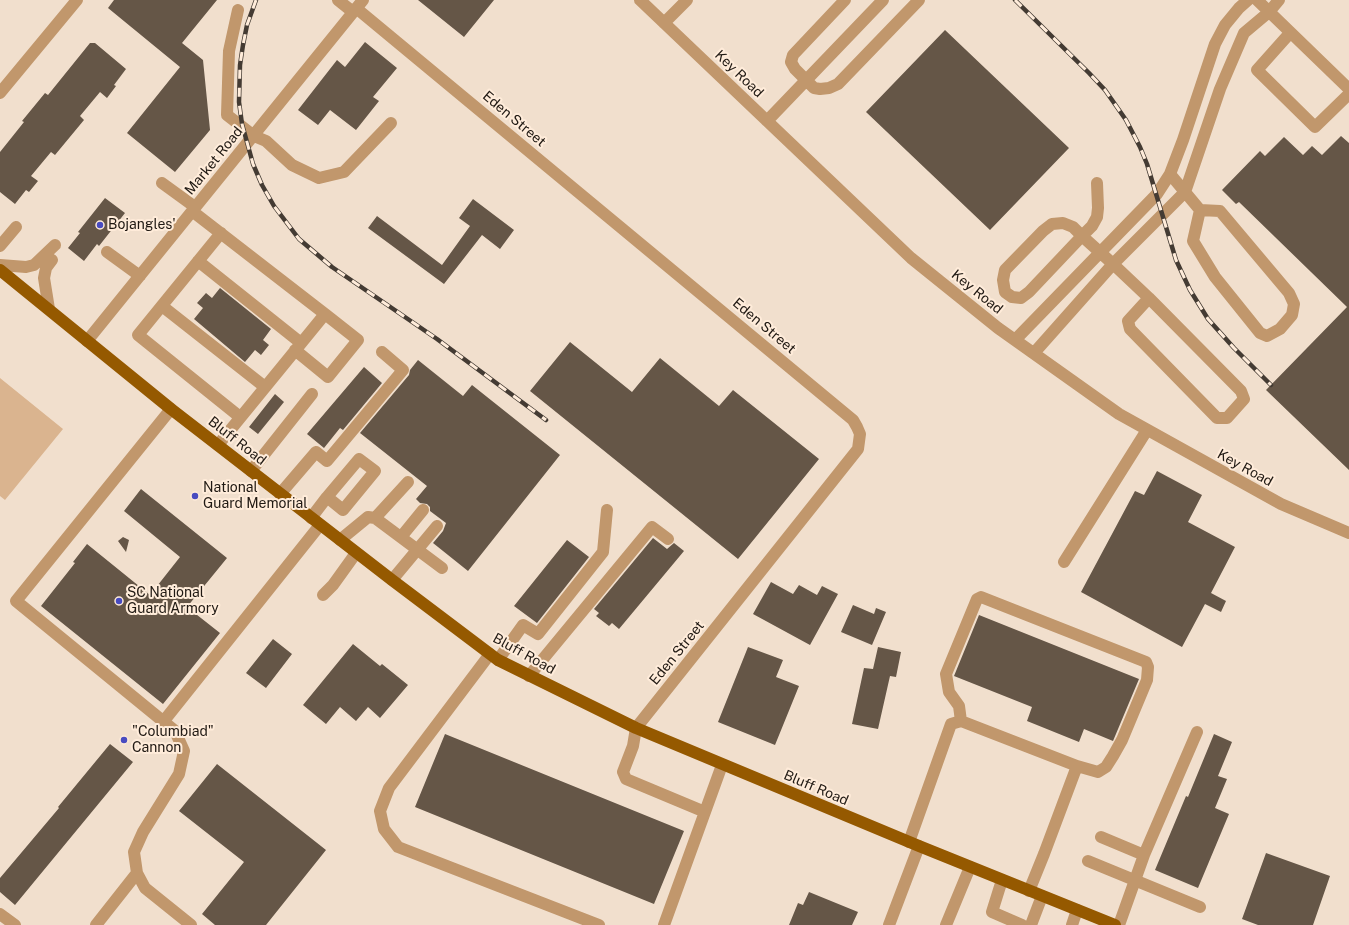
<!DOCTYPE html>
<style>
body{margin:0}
canvas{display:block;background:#f1dfcd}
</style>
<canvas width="1349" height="925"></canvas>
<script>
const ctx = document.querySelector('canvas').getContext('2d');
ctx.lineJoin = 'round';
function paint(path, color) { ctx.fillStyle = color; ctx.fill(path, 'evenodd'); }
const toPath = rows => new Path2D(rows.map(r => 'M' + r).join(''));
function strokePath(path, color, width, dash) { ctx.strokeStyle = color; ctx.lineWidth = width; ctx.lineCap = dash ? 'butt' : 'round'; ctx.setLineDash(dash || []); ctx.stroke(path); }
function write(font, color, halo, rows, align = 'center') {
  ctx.font = font + ' "Public Sans",sans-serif'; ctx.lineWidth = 4; ctx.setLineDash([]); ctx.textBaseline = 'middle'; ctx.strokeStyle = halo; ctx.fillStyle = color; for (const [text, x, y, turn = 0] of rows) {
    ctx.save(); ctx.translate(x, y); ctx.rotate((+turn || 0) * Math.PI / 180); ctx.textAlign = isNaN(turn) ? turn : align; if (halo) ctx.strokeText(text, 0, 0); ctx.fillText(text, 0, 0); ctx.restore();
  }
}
const green = toPath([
 [0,378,63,429,5,500,0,496]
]);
const building = toPath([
 [114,0,217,0,182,43,203,60,210,130,175,172,127,133,180,67,108,8],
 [418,0,494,0,464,37],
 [945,30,1069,148,990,230,866,112],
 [365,42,397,68,373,97,379,101,356,130,330,110,318,125,298,110,337,60,345,67],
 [90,43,95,43,126,69,114,85,116,86,107,98,100,92,80,116,84,120,55,155,51,152,31,176,38,181,29,192,26,190,15,204,0,192,0,152,24,122,22,121,45,93,48,95],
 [1341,136,1349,143,1349,470,1266,390,1347,307,1239,202,1236,204,1222,190,1260,151,1265,156,1284,137,1303,155,1312,146,1322,155],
 [105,198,125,213,99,246,97,244,84,261,68,248,80,233,78,232],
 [473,199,514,230,500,249,482,235,444,284,368,228,377,216,442,265,470,226,459,218],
 [220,288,271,329,263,340,269,345,261,355,255,350,245,362,194,319,203,308,197,303,206,293,212,298],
 [570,342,632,392,660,358,719,406,733,390,819,459,738,559,530,391],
 [418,360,463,396,472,385,560,455,468,571,433,543,443,531,446,523,430,511,430,507,427,504,420,503,416,499,427,486,360,433,409,375,410,370],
 [364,367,382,383,343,430,340,428,324,448,307,434],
 [275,394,284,402,258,434,249,427],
 [1157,471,1202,495,1188,522,1235,547,1211,593,1226,601,1221,612,1205,604,1182,647,1081,592,1135,491,1144,495],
 [141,489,227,558,187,607,220,633,163,704,41,606,75,563,73,562,87,544,150,595,180,557,124,511],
 [123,537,129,540,126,552,118,541],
 [653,538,667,549,674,543,684,551,619,629,612,623,609,626,596,616,599,613,594,609],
 [567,540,589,557,537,623,514,606],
 [771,582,793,594,799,585,817,595,822,586,838,594,810,645,753,614],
 [853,605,874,614,876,608,886,612,872,645,841,632],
 [979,615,1139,679,1113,741,1084,729,1079,742,1027,721,1032,707,954,676],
 [273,639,292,654,266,688,246,673],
 [353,644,380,666,382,664,408,685,380,718,368,707,356,721,340,707,326,724,303,705],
 [748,647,783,660,776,677,799,686,775,745,718,722],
 [878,647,901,652,896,677,890,676,878,729,852,724,864,668,873,669],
 [445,734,684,831,654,904,415,807],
 [1214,734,1232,742,1218,776,1227,779,1215,808,1229,814,1198,888,1155,870,1186,796,1188,797],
 [110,744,133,762,15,905,0,892,0,878,59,808,58,807],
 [217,764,326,850,266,925,215,925,202,914,244,862,179,811],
 [1266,853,1330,876,1313,925,1258,925,1242,919],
 [809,892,858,912,852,925,789,925,798,903,803,905]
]);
const minor = toPath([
 [338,0,353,12],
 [640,0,911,258,998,328,1119,414,1281,504,1349,533],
 [845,0,793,55,791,62,795,69,814,88,820,89,829,88,838,84,919,0],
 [1257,0,1349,89],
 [356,8,853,420,857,427,860,434,858,449,636,728,633,746,623,772,626,779,705,812],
 [238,10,229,51,227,115,254,136,266,141,292,165,319,178,344,172,391,123],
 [664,23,687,0],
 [1290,33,1257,70,1315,127,1349,94],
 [0,93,77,0],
 [767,121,883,0],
 [1170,174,1200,210,1220,211,1289,293,1294,304,1292,315,1280,329,1267,336,1260,333,1215,277,1193,241,1200,210],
 [162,183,195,207],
 [1097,183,1098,208,1097,217,1092,226,1082,236,1029,292,1021,298,1012,297,1005,292,1003,280,1005,270,1043,231,1052,224,1063,223,1073,227,1082,236,1113,264,1149,298,1241,391,1244,399,1227,418,1217,418,1130,329,1128,321,1149,298],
 [192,211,325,314,218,445],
 [221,233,138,335,240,417],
 [0,246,16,227],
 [107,252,140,276],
 [198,261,301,343],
 [0,265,26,267,34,265,55,245],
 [162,306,265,387],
 [49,309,44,278,46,268,52,260],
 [1015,340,1157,194,1170,174,1183,140,1215,44,1225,25,1239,8,1248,0],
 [87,341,363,0],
 [295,350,328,377,358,340,325,314],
 [1034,353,1113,264,1185,192,1220,89,1244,33,1269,12,1279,0],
 [171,409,16,601,175,731,184,751,179,774,143,832,134,852,137,873,145,888,191,925],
 [251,471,312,394],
 [280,494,316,452,327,461,403,370,382,352],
 [311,518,327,497,359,459,375,471,343,510,327,497],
 [375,518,442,568],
 [401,537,423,510],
 [340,540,368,517,375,518,408,482],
 [1064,562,1147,430],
 [392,580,437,526],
 [323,595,333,585,356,553],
 [490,654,389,788,380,811,384,829,398,847,599,925],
 [498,660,523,625,538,634,603,552,607,510],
 [529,676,652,527,668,539],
 [961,721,959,706,949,692,946,674,977,599,981,597,1146,662,1148,667,1147,680,1122,740,1113,756,1106,767,1098,772,1077,766],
 [163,722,320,525],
 [1101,837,1144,855,1119,925],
 [909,842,951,724,961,721,1077,766,1044,854,1029,891],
 [1144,855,1197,732],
 [1088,861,1200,907],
 [1002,880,992,912,1022,925],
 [0,914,15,925],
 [96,925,137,873],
 [664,925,722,765],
 [889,925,919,846],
 [946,925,970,867],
 [1031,925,1042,896],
 [1072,925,1077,910]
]);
const major = toPath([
 [0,270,171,409,392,580,498,660,636,728,919,846,1115,925]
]);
const rail = toPath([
 [256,0,247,25,243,45,240,65,239,102,242,124,253,164,262,185,274,206,299,239,332,267,437,339,546,420],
 [1015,0,1089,73,1105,90,1126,120,1140,147,1147,164,1176,260,1190,290,1208,319,1234,348,1271,385]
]);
const markers = [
 [100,225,4,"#484bc0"],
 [195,496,4,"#484bc0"],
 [119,601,4,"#484bc0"],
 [124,740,4,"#484bc0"]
];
const streetNames = [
 ["Key Road",739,74,44],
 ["Eden Street",514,119,40],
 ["Market Road",214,161,-51],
 ["Key Road",977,292,39],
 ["Eden Street",764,326,40],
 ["Bluff Road",237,441,38],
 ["Key Road",1245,468,29],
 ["Eden Street",677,653,-51],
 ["Bluff Road",524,654,29],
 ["Bluff Road",816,788,23]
];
const poiNames = [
 ["Bojangles'",108,225],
 ["National",203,488],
 ["Guard Memorial",203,504],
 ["SC National",127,593],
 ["Guard Armory",127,609],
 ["\"Columbiad\"",132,732],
 ["Cannon",132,748]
];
paint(green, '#dab48f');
paint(building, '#655647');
strokePath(minor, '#c1976c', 12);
strokePath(major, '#955900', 12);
strokePath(rail, '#443b33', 4.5);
strokePath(rail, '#ffecda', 3, [9]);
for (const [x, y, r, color] of markers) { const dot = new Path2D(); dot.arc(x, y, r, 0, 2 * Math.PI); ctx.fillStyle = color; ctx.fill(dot); strokePath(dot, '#ffecda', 1.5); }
write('14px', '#201913', '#ffecda', streetNames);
write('14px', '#201913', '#ffecda', poiNames, 'left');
</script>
